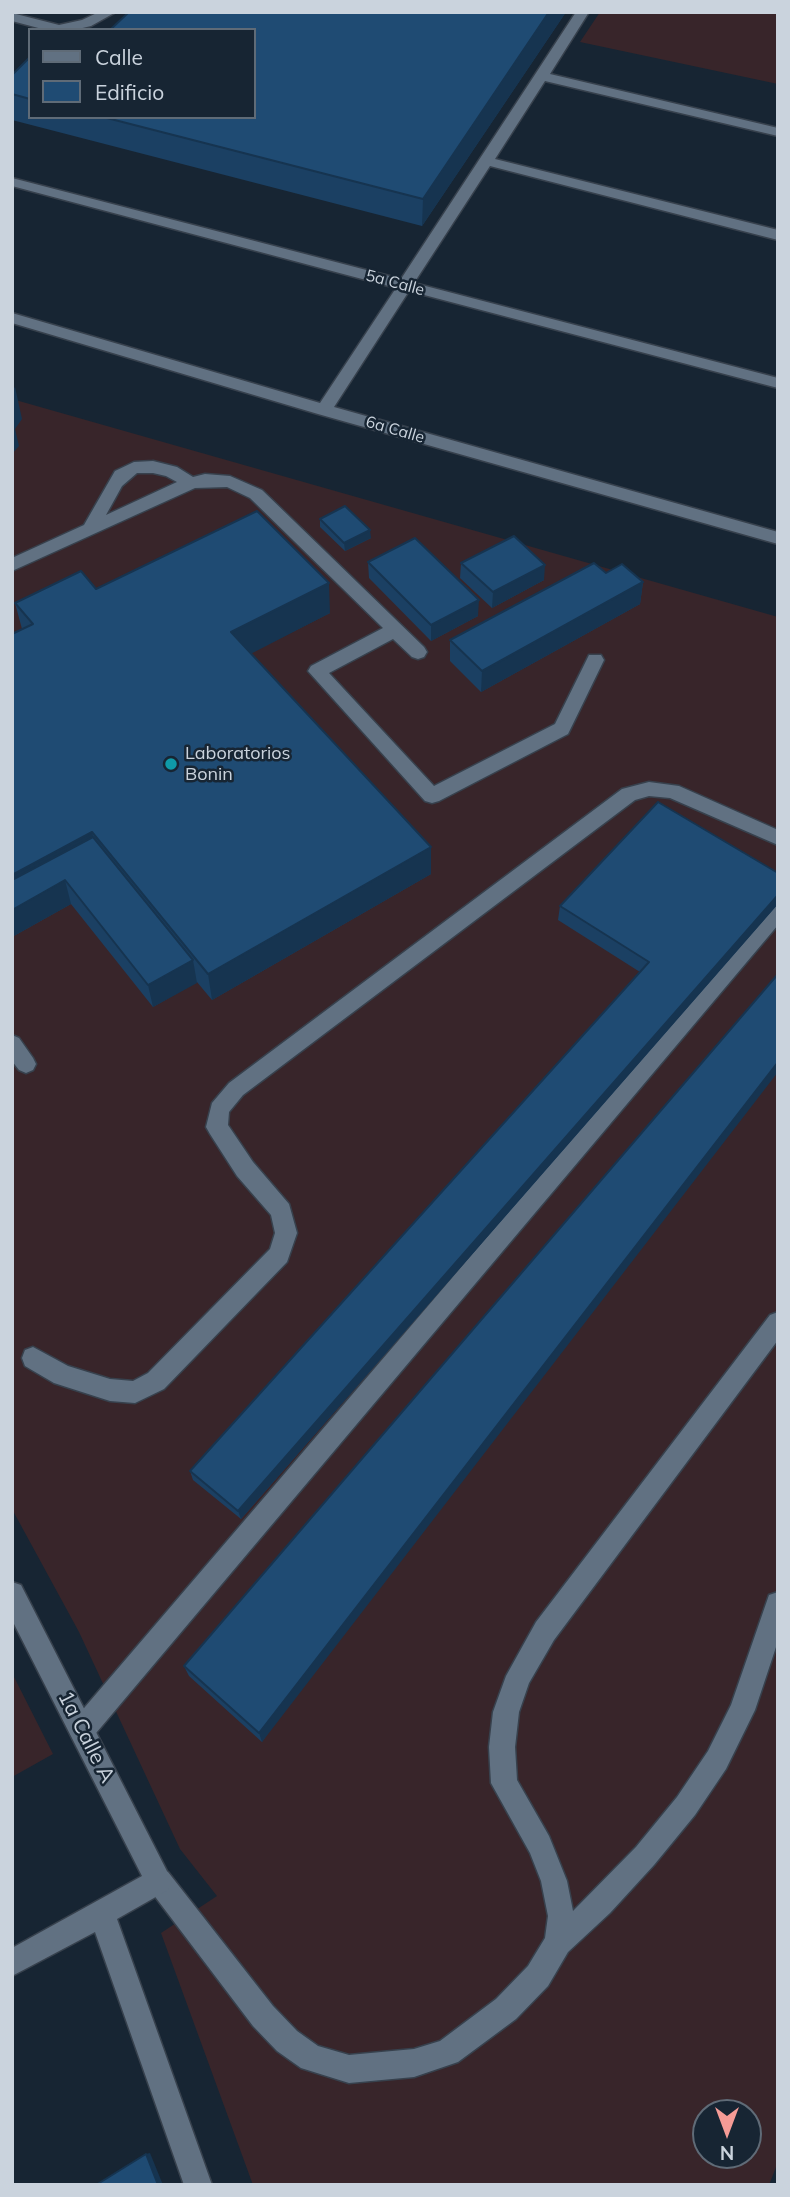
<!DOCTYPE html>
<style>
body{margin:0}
#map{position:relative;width:790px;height:2197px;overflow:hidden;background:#172533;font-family:Mulish,sans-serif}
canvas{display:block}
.frame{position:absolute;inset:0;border:14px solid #cad3dd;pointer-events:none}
.legend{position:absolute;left:28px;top:28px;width:228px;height:91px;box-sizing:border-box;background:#172533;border:2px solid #5f6b77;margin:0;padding:9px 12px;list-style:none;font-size:21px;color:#cad3dd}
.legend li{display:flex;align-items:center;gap:14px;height:35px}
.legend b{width:35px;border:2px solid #5f6b77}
.north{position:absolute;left:692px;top:2099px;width:70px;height:70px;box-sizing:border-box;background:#172533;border:2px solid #5f6b77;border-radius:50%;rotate:180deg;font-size:19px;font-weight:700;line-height:28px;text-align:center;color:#cad3dd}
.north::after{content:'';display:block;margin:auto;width:24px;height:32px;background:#f59b96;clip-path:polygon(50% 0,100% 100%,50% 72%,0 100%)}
</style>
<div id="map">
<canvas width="790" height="2197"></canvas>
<div class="frame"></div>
<ul class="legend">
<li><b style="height:9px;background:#617182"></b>Calle</li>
<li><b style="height:19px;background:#1f4b73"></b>Edificio</li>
</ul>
<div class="north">N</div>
</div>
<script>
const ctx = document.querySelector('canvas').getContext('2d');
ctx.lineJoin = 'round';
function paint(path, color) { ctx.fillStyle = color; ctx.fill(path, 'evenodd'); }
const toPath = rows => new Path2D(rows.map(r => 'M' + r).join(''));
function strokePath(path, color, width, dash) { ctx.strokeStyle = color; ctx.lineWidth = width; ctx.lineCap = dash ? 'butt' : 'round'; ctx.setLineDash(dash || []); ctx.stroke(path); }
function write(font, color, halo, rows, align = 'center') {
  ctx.font = font + ' Mulish,sans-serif'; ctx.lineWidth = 5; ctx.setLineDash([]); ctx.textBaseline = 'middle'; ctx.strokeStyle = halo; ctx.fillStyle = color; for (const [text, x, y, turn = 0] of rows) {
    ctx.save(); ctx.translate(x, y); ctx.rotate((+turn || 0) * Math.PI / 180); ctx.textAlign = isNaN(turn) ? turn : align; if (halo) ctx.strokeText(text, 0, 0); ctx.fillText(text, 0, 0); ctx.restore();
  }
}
const industrial = toPath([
 [600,12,778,12,778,84,580,42],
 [12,399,778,617,778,2162,769,2185,253,2185,161,1933,217,1896,180,1849,79,1632,12,1509],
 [706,2113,748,2113,748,2155,706,2155],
 [12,1673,53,1754,12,1777]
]);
const lane = toPath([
 [99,12,116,12,91,26,74,30,46,30,12,21,12,13,59,25,82,20,99,12],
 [153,461,177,467,193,477,205,474,230,476,262,490,424,647,427,652,424,657,418,659,412,657,393,639,329,673,434,786,555,724,589,655,601,655,604,660,568,734,439,801,432,803,425,801,308,671,311,666,383,628,250,498,227,487,195,488,12,571,12,558,84,525,115,471,134,462,153,461],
 [137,473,153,473,166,476,177,482,106,515,122,486,137,473],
 [649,782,679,786,778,830,778,845,670,798,649,796,635,800,243,1095,229,1112,228,1125,253,1162,289,1204,297,1233,287,1262,164,1389,135,1403,110,1401,54,1383,25,1366,22,1358,25,1350,33,1347,68,1366,110,1379,133,1381,148,1373,270,1249,275,1233,271,1215,237,1176,210,1134,206,1127,212,1103,229,1083,622,789,649,782],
 [778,903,778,925,91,1739,82,1743,73,1739,69,1730,73,1721,771,905,778,903],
 [12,1035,19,1038,33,1058,36,1064,33,1070,26,1073,19,1070,12,1061,12,1035],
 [778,1312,778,1340,554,1640,529,1683,519,1712,515,1747,517,1780,549,1836,567,1881,573,1911,636,1847,677,1797,708,1751,731,1705,769,1595,778,1592,778,1641,755,1710,726,1769,695,1815,654,1865,610,1913,568,1952,548,1986,516,2019,458,2062,414,2077,349,2083,301,2068,277,2051,253,2026,150,1890,146,1881,150,1872,159,1868,168,1872,273,2006,297,2031,318,2046,349,2055,414,2049,440,2041,496,1999,528,1966,545,1938,548,1916,541,1881,530,1853,491,1783,489,1747,493,1712,506,1676,536,1622,770,1315,778,1312]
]);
const street = toPath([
 [576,12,589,12,550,74,778,128,778,136,545,81,495,159,778,230,778,240,490,166,414,283,778,378,778,388,409,291,334,407,778,532,778,544,318,414,12,323,12,313,320,403,396,288,12,186,12,178,401,279,576,12],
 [12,1582,21,1585,172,1881,168,1890,117,1919,212,2185,184,2185,95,1932,12,1976,12,1948,142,1876,12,1620,12,1582]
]);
const wall = toPath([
 [566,12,422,226,12,120,12,75,30,57,30,117,254,117,184,13],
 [320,519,371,538,345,551,320,527],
 [368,562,478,616,431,641,369,578],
 [461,563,544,580,492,608,460,578],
 [606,573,643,582,640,604,481,692,450,661,450,640],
 [96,589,330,613,251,653,431,847,431,874,212,1000,197,982,153,1007,71,904,12,937,22,629,15,603],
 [778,873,778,904,241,1519,193,1480,190,1471,640,972,558,920,560,906],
 [778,974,262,1742,189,1676,184,1666]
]);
const shadedWall = toPath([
 [549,12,566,12,422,226,423,199],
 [15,387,22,419,15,429,19,446,12,454,12,391],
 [370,530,371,538,345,551,344,543],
 [545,565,544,580,492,608,493,592],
 [643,582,640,604,481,692,482,671],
 [329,583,330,613,235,662,231,632],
 [479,600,478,616,431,641,431,625],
 [92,832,99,860,12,907,12,875],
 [431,847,431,874,212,1000,208,974],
 [65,880,71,904,12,937,12,910],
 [778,895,778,904,241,1519,238,1511],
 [193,960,197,983,153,1007,148,985],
 [778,1062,778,1072,262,1742,259,1733],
 [150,2153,163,2185,158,2185,146,2154]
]);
const building = toPath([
 [129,12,179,12,184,13,185,12,549,12,423,199,103,117,254,117,254,30,110,30,129,12],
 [30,57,30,99,12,94,12,75,30,57],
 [345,506,370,530,344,543,320,519,345,506],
 [257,511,329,583,231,632,431,847,208,974,92,832,12,875,12,634,33,624,15,603,81,571,96,589,257,511],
 [514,536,545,565,493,592,461,563,514,536],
 [415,538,479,600,431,625,368,562,415,538],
 [594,563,606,573,622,564,643,582,482,671,450,640,594,563],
 [658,802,778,873,778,895,238,1511,190,1471,649,962,560,906,658,802],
 [93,837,193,960,148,985,65,880,12,910,12,880,93,837],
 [778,974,778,1062,259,1733,184,1666,778,974],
 [146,2154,158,2185,96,2185,146,2154]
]);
const markers = [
 [171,764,7,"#0f9aa8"]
];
const farStreetnames = [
 ["5a Calle",395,283,15],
 ["6a Calle",395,430,16]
];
const poiNames = [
 ["Laboratorios",185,754],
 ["Bonin",185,775]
];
const nearStreetnames = [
 ["1a Calle A",86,1737,63]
];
paint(industrial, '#38252a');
strokePath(lane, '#37414d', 3);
strokePath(street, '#37414d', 3);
paint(lane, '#617182');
paint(street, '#617182');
paint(wall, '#1b4063');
paint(shadedWall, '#163450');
paint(building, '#1f4b73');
strokePath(building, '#163450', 2);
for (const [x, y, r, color] of markers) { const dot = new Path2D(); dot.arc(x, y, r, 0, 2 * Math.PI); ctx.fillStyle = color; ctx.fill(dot); strokePath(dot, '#172533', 2.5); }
write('16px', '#cad3dd', '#172533', farStreetnames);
write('18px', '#cad3dd', '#172533', poiNames, 'left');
write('21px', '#cad3dd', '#172533', nearStreetnames);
</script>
